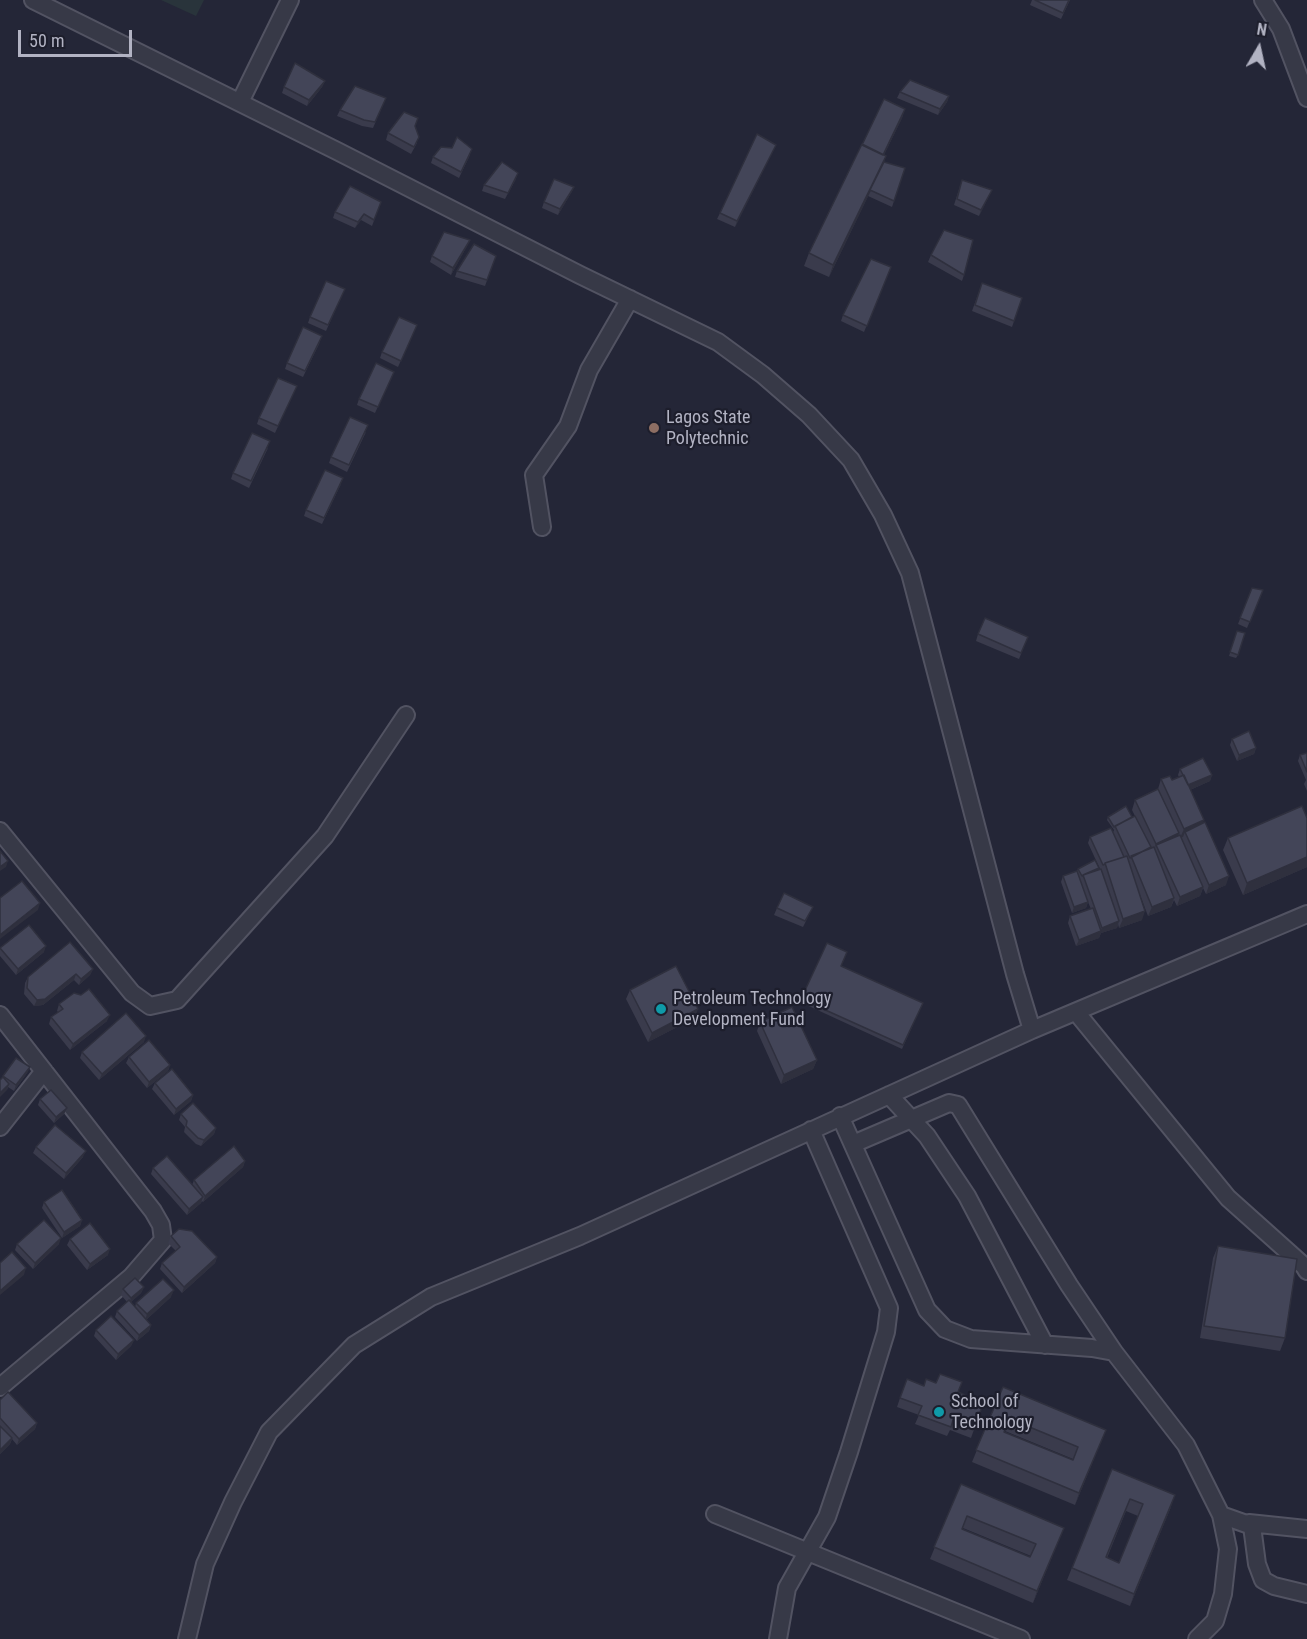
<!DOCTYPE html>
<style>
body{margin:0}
#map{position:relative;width:1307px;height:1639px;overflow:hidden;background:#242637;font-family:"Roboto Condensed",sans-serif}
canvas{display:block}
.north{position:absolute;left:1229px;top:18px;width:60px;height:60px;-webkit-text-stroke:4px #1d1e2c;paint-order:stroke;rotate:9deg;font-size:16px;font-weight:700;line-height:24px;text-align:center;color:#b2b3c3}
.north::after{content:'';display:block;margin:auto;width:21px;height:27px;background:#b2b3c3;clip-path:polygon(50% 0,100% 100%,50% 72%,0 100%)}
.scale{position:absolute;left:18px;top:30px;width:114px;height:27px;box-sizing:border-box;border:3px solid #b2b3c3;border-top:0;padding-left:8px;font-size:18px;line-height:21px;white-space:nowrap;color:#b2b3c3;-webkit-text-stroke:4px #1d1e2c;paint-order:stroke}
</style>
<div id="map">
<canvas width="1307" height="1639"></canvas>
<div class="north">N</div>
<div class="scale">50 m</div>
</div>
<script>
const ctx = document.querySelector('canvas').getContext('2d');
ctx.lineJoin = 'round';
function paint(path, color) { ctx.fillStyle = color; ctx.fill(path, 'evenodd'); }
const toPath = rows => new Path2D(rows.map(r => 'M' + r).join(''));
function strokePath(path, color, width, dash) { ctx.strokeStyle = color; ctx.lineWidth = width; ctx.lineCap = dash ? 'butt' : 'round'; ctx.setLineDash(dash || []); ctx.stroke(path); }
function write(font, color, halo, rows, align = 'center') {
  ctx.font = font + ' "Roboto Condensed",sans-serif'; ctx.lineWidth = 4.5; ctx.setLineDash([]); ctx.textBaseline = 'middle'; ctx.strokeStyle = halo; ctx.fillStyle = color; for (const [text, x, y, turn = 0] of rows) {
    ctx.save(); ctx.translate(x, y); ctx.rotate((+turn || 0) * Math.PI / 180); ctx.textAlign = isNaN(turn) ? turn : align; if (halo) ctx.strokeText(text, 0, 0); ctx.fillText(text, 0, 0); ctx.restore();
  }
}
const green = toPath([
 [161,0,204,0,196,16]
]);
const minor = toPath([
 [33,0,337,151,580,275,718,342,763,375,809,415,851,460,883,515,910,573,1015,974,1032,1030],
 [1263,0,1281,29,1307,98],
 [240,102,290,0],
 [542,527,534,475,568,426,589,370,630,299],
 [0,831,132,993,150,1006,177,1000,325,836,406,715],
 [1076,1012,1228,1198,1304,1266,1307,1271],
 [0,1015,153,1211,161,1225,163,1240,131,1277,0,1387],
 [889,1095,927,1136,967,1196,1045,1345],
 [840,1116,927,1310,945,1329,971,1339,1092,1348,1114,1352,1186,1445,1221,1515,1228,1549,1223,1594,1215,1621,1197,1639],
 [0,1127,44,1071],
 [853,1144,949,1103,958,1105,1069,1285,1114,1352],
 [715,1514,1021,1639],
 [1221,1515,1252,1526,1257,1564,1263,1580,1274,1586,1307,1594],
 [1249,1523,1307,1529],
 [187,1639,205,1564,233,1502,269,1432,354,1345,431,1297,580,1236,1032,1030,1307,914],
 [778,1639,787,1588,827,1517,849,1452,886,1332,889,1308,811,1130]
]);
const wall = toPath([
 [1032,0,1070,0,1061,19,1030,5],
 [325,81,322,87,307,106,282,93,284,87],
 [900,92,949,96,947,102,938,115,897,98],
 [386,98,373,128,362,126,337,116,340,110],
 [905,109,902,118,884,155,884,162,905,168,892,207,868,196,829,277,804,266,809,253],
 [415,126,417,143,411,154,386,140,388,133],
 [773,151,735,227,717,219,720,213],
 [470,155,459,178,431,163,433,157],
 [516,179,505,199,482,191,484,185],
 [960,186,992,190,979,216,954,205],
 [574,187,571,193,558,215,542,208,544,202],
 [381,202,372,226,361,220,355,228,333,218,335,212],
 [470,240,467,246,451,275,430,262,432,256],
 [931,255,964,275,962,281,928,262],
 [496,256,485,286,455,277,457,271],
 [891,267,864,332,841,321,843,315],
 [982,283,1022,298,1012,327,972,311],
 [345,289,326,331,308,323,310,317],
 [417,325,398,367,380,358,382,352],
 [320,342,303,377,285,369,287,363],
 [394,372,375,413,357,405,359,399],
 [297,386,275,433,257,424,259,418],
 [366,432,347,472,329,463,331,457],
 [268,448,249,488,231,479,233,473],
 [341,484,322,524,304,516,306,510],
 [1252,588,1263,590,1247,628,1238,624],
 [1237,631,1238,655,1236,658,1229,656],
 [978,634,1028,637,1019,659,976,641],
 [1232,739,1256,748,1254,754,1237,761,1230,745],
 [1307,753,1307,791,1304,784,1306,780,1298,761,1300,755],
 [1180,769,1212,775,1210,781,1190,790,1204,820,1202,824,1226,885,1206,894,1203,888,1200,896,1177,906,1174,900,1171,907,1148,916,1140,895,1142,920,1119,928,1118,924,1117,928,1101,933,1099,938,1076,946,1068,923,1070,916,1091,909,1088,902,1086,908,1072,913,1061,882,1063,876,1077,871,1078,869,1099,868,1098,870,1100,869,1088,843,1090,837,1113,832,1114,830,1107,820,1108,817,1132,817,1135,816,1132,810,1135,800,1166,806,1158,789,1161,779,1172,780,1179,777,1178,775],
 [1307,818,1307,867,1243,895,1223,850,1228,838],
 [813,907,803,927,774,915,777,908],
 [827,943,841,966,923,1003,902,1049,800,1002],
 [0,948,44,952,16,975,0,956],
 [93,969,90,975,79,985,74,980,43,1005,34,1006,24,994,25,983,28,977],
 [630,990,695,1018,648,1042,626,999],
 [81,995,107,1021,70,1050,49,1024,51,1017,58,1012,57,1011,59,1004],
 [760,1022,817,1060,813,1069,781,1084,757,1031],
 [144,1042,99,1080,80,1058,82,1052],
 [129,1057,170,1065,168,1071,147,1088,126,1063],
 [30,1067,27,1073,14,1091,8,1087,7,1090,3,1078,3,1076],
 [155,1083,193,1095,191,1101,174,1115,152,1089],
 [40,1099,67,1108,64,1114,54,1123,38,1105],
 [181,1114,216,1128,214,1134,201,1146,196,1144,184,1132,185,1127,179,1120],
 [36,1147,83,1157,64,1179,33,1153],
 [245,1161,243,1167,203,1202,202,1201,201,1203,187,1215,151,1174,153,1168,192,1185,194,1180],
 [44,1202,82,1220,80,1226,62,1238,42,1208],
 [171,1236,217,1257,215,1263,182,1293,160,1269,162,1263,176,1251,168,1243],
 [70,1239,108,1255,87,1270,67,1245],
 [17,1244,59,1244,33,1269,15,1250],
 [1218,1246,1285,1338,1280,1351,1200,1338,1213,1258],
 [144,1287,141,1293,131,1302,135,1307,136,1303,171,1297,146,1320,151,1325,149,1331,137,1341,115,1317,117,1311,127,1302,121,1295,123,1289],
 [96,1330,134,1340,131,1346,116,1360,94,1336],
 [924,1386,958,1392,963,1400,982,1407,971,1438,950,1430,947,1436,915,1424,919,1415,897,1407,900,1398],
 [1003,1387,1101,1442,1075,1505,972,1462],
 [1005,1431,1073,1459,1073,1460,1005,1432],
 [0,1400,37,1423,35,1429,17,1445,12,1439,10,1444,0,1454],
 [1112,1469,1171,1507,1130,1606,1067,1580],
 [1126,1511,1138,1516,1119,1563,1107,1558],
 [961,1484,1064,1528,1033,1603,930,1559],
 [963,1528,1031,1556,1030,1557,963,1529]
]);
const shadedWall = toPath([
 [325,81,322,87,307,106,309,100],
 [949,96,947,102,938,115,940,109],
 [905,109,902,118,878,167,881,158],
 [776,145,735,227,737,221],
 [886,156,882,168,829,277,833,265],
 [518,173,516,179,505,199],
 [574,187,571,193,558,215,560,209],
 [992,190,979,216,981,210],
 [364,214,361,220,355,228,358,222],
 [470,240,467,246,451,275,453,268],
 [1256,748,1254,754,1237,761,1239,755],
 [1212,775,1210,781,1185,792,1187,785],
 [1204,820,1200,829,1185,832,1183,837,1180,838,1184,829],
 [1179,833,1176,842,1156,845,1153,853,1156,844],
 [1307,857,1307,867,1243,895,1247,883],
 [8,861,6,867,0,871,0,867],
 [1229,876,1226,885,1206,894,1209,885],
 [1203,887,1200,896,1177,906,1180,897],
 [1174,898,1171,907,1148,916,1152,907],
 [1088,902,1086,908,1072,913,1074,907],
 [40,903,38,910,0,939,0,935],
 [1145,911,1142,920,1119,928,1123,919],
 [1119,921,1117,928,1101,933,1099,938,1076,946,1079,940,1100,932,1102,928],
 [46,946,44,952,16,975,18,969],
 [93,969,90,975,79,985,81,979],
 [76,974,74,980,43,1005,34,1006,37,1000],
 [698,1009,695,1018,648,1042,652,1033],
 [110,1015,107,1021,70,1050,73,1044],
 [146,1036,144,1042,99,1080,102,1074],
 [817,1060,813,1069,781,1084,784,1075],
 [170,1065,168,1071,147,1088,149,1082],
 [30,1067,27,1073,14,1091,16,1085],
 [9,1084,7,1090,0,1097,0,1093],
 [193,1095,191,1101,174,1115,176,1109],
 [67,1108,64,1114,54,1123,56,1117],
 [216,1128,214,1134,201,1146,204,1140],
 [86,1151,83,1157,64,1179,66,1173],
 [245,1161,243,1167,203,1202,205,1196],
 [203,1197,201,1203,187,1215,189,1209],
 [82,1220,80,1226,62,1238,64,1232],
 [61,1238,59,1244,33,1269,35,1263],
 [110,1249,108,1255,87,1270,90,1264],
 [217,1257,215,1263,182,1293,184,1287],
 [26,1268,24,1275,0,1295,0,1291],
 [144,1287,141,1293,129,1304,131,1298],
 [174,1290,171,1297,145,1321,147,1314],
 [151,1325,149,1331,137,1341,139,1335],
 [134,1340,131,1346,116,1360,118,1354],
 [37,1423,35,1429,17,1445,19,1439],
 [1106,1430,1101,1442,1075,1505,1079,1493],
 [12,1438,10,1444,0,1454,0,1450],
 [1175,1495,1171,1507,1130,1606,1134,1594],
 [1064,1528,1059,1540,1033,1603,1037,1591]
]);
const building = toPath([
 [1035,0,1069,0,1063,13,1035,0],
 [295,63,325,81,309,100,284,87,295,63],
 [910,80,949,96,940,109,900,92,910,80],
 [355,86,386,98,375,122,364,120,340,110,355,86],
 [884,99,905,109,883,155,862,145,884,99],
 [404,112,418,118,415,126,419,137,414,147,388,133,404,112],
 [757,134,776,145,737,221,720,213,757,134],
 [457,137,472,149,461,172,433,157,441,147,452,148,457,137],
 [862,144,886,156,833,265,809,253,862,144],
 [502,162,518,173,508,193,484,185,502,162],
 [884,162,905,168,894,201,870,190,884,162],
 [554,179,574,187,560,209,544,202,554,179],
 [962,180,992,190,981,210,957,199,962,180],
 [350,186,381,202,374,220,364,214,358,222,335,212,350,186],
 [944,230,973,240,964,275,931,255,944,230],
 [444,232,470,240,453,268,432,256,444,232],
 [474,244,496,256,487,280,457,271,474,244],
 [871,259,891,267,867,326,843,315,871,259],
 [326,281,345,289,328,325,310,317,326,281],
 [982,283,1022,298,1014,321,975,305,982,283],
 [399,317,417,325,401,361,382,352,399,317],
 [303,327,322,336,305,371,287,363,303,327],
 [376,363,394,372,378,407,359,399,376,363],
 [278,378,297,386,278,426,259,418,278,378],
 [350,417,368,425,349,465,331,457,350,417],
 [252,433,270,441,251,481,233,473,252,433],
 [325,470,343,478,324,518,306,510,325,470],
 [1252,588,1263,590,1250,622,1240,618,1252,588],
 [985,618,1028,637,1021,653,978,634,985,618],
 [1237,631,1245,633,1238,655,1230,652,1237,631],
 [1249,731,1256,748,1239,755,1232,739,1249,731],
 [1307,753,1307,772,1300,755,1307,753],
 [1203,758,1212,775,1188,785,1180,769,1203,758],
 [1184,775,1204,820,1184,829,1161,779,1170,776,1172,780,1184,775],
 [1158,789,1179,833,1156,844,1135,800,1158,789],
 [1126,806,1132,817,1114,827,1108,817,1126,806],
 [1302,806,1307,818,1307,857,1247,883,1228,838,1302,806],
 [1135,816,1151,847,1130,858,1115,826,1135,816],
 [1205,822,1229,876,1209,885,1185,832,1205,822],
 [1111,828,1124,857,1105,863,1105,864,1103,865,1090,837,1111,828],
 [1180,835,1203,887,1180,897,1156,845,1180,835],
 [1154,847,1174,898,1152,907,1131,856,1154,847],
 [0,851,8,861,0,867,0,851],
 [1127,856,1145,911,1123,919,1105,863,1127,856],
 [1095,860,1099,868,1083,875,1084,875,1082,876,1078,869,1095,860],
 [1101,869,1119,921,1102,928,1083,875,1101,869],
 [1077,871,1088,902,1074,907,1063,876,1077,871],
 [22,881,40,903,0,935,0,898,22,881],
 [784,893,813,907,805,921,777,908,784,893],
 [1093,908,1101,931,1079,940,1070,916,1093,908],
 [29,925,46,946,18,969,0,948,29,925],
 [70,942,93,969,81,979,76,974,45,999,37,1000,27,988,28,977,70,942],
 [827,943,847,952,841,966,923,1003,903,1045,801,999,827,943],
 [676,966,698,1009,652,1033,630,990,676,966],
 [89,989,110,1015,73,1044,51,1017,63,1009,59,1004,74,993,81,995,89,989],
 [792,1007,817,1060,784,1075,760,1022,792,1007],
 [126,1013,146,1036,102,1074,82,1052,126,1013],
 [149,1040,170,1065,149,1082,129,1057,149,1040],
 [16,1058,30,1067,16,1085,3,1076,16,1058],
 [172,1069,193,1095,176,1109,155,1083,172,1069],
 [3,1077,9,1084,0,1093,0,1080,3,1077],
 [51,1090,67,1108,56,1117,40,1099,51,1090],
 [193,1103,216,1128,204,1140,198,1138,186,1126,187,1121,181,1114,193,1103],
 [55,1125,86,1151,66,1173,36,1147,55,1125],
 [234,1146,245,1161,205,1196,194,1180,234,1146],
 [167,1156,203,1197,189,1209,153,1168,167,1156],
 [62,1190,82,1220,64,1232,44,1202,62,1190],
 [44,1220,61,1238,35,1263,17,1244,44,1220],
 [90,1223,110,1249,90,1264,70,1239,90,1223],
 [179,1229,192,1231,217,1257,184,1287,162,1263,180,1247,171,1236,179,1229],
 [1218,1246,1297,1259,1285,1338,1204,1326,1218,1246],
 [12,1252,26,1268,0,1291,0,1263,12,1252],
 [135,1278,144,1287,131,1298,123,1289,135,1278],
 [163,1279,174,1290,147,1314,136,1303,163,1279],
 [129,1300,151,1325,139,1335,117,1311,129,1300],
 [111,1316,134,1340,118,1354,96,1330,111,1316],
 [940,1374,962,1382,958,1392,965,1395,963,1400,982,1407,974,1428,953,1420,951,1427,918,1415,922,1406,900,1398,907,1379,924,1386,926,1379,936,1383,940,1374],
 [1003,1387,1106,1430,1079,1493,976,1450,1003,1387],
 [1010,1419,1078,1447,1073,1460,1004,1432,1010,1419],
 [8,1392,37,1423,19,1439,0,1418,0,1400,8,1392],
 [0,1426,12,1438,0,1450,0,1426],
 [1112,1469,1175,1495,1134,1594,1072,1568,1112,1469],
 [1130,1499,1143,1504,1119,1563,1106,1557,1130,1499],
 [961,1484,1064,1528,1037,1591,934,1547,961,1484],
 [967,1516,1036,1544,1030,1557,962,1529,967,1516]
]);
const markers = [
 [654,428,6,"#8d6e63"],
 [661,1009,6,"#0f9aa8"],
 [939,1412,6,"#0f9aa8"]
];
const poiNames = [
 ["Lagos State",666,418],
 ["Polytechnic",666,439],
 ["Petroleum Technology",673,999],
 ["Development Fund",673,1020],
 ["School of",951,1402],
 ["Technology",951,1423]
];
paint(green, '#29343b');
strokePath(minor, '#525362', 20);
strokePath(minor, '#373947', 16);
paint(wall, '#3a3b4c');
paint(shadedWall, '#2f303e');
paint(building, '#434558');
strokePath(building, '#2f303e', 1.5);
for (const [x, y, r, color] of markers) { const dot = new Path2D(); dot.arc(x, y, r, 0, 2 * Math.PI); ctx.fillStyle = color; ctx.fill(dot); strokePath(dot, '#1d1e2c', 2); }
write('18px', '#b2b3c3', '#1d1e2c', poiNames, 'left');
</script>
